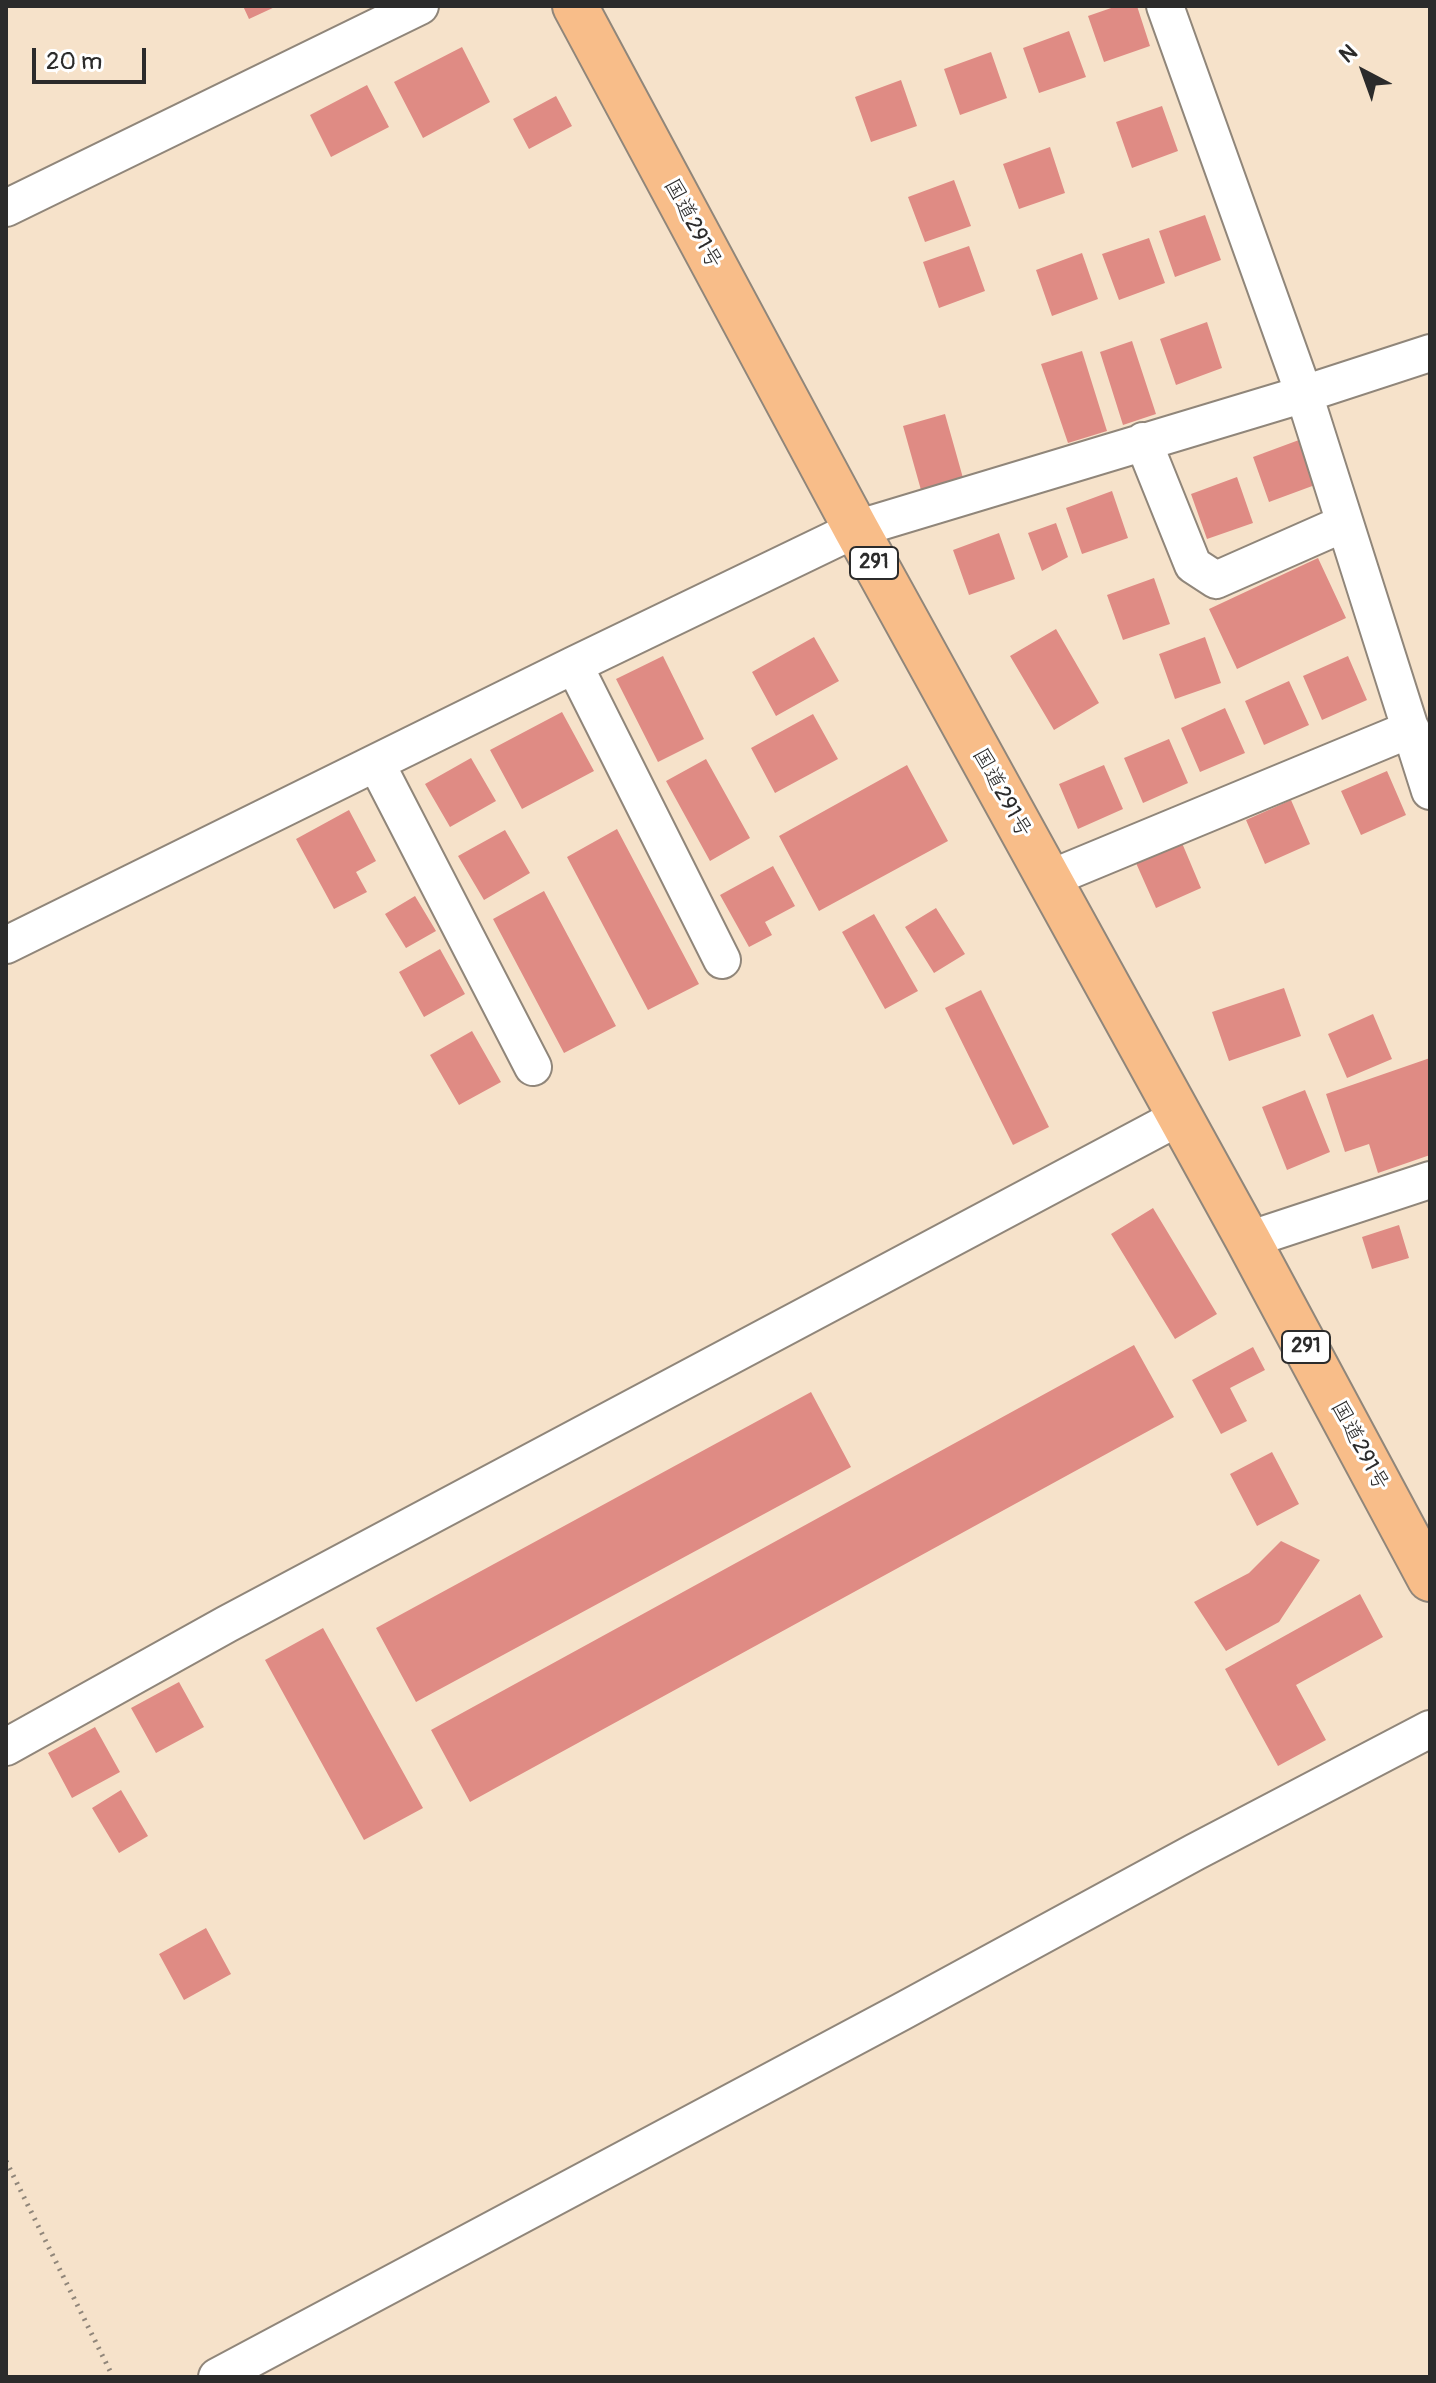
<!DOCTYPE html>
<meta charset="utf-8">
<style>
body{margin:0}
#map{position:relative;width:1436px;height:2383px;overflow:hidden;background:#f6e2ca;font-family:Pangolin,sans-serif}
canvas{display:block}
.frame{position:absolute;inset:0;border:8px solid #2b2b2b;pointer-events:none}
.north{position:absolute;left:1324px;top:32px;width:80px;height:80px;-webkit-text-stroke:6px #fff;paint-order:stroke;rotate:319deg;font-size:22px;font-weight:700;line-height:32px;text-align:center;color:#2b2b2b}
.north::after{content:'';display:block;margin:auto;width:28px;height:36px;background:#2b2b2b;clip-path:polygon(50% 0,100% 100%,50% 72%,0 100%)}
.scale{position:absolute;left:32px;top:48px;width:114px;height:36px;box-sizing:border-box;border:4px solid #2b2b2b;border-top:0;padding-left:10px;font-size:24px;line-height:28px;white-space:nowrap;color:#2b2b2b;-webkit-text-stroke:6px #fff;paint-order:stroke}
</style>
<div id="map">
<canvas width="1436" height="2383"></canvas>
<div class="frame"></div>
<div class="north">N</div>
<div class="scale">20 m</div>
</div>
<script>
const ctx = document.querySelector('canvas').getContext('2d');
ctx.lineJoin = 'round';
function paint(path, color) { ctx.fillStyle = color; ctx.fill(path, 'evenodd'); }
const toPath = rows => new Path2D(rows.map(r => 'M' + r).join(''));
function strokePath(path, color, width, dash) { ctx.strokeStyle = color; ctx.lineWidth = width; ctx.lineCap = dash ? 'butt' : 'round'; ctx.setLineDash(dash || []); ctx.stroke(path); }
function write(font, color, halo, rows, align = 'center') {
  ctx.font = font + ' Pangolin,"Klee One",sans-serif'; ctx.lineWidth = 6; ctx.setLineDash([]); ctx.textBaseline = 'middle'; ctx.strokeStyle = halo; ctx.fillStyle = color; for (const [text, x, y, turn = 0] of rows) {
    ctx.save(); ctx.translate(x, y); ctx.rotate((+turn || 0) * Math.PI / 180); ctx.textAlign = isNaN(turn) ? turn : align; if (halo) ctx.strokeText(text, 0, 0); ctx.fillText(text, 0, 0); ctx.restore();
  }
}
const building = toPath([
 [243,6,277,6,249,19],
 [1117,6,1137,6,1150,46,1104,62,1088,16],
 [1069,31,1086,77,1039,93,1023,48],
 [462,47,490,102,423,138,394,82],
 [991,52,1007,98,960,115,944,69],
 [901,80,917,126,871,142,855,97],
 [367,85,389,127,331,157,310,115],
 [556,96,572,126,529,149,513,119],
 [1162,106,1178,151,1132,168,1116,122],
 [1050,147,1065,193,1019,209,1003,164],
 [954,180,971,226,925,242,908,197],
 [1205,215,1221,260,1175,277,1159,231],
 [1149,238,1165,283,1119,300,1102,254],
 [969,246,985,291,939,308,923,262],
 [1082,253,1098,299,1052,316,1036,270],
 [1207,322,1222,368,1176,385,1160,339],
 [1132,341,1156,414,1123,425,1100,352],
 [1082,351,1107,431,1068,443,1041,364],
 [945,414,963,478,921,490,903,426],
 [1299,440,1315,485,1269,502,1253,457],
 [1237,477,1253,523,1207,539,1191,494],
 [1112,491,1128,538,1082,554,1066,508],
 [1056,523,1068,557,1042,571,1028,533],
 [999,533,1015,579,969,595,953,550],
 [1318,558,1346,618,1237,669,1209,609],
 [1154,578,1170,624,1123,640,1107,595],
 [1056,629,1099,703,1054,730,1010,656],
 [814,637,839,681,776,716,752,672],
 [1205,637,1221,683,1175,699,1159,654],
 [663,656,704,739,658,762,616,679],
 [1348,656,1367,700,1322,720,1303,676],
 [1289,681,1309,725,1264,745,1245,701],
 [1225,708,1245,753,1200,772,1181,728],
 [562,712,594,771,522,809,490,750],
 [813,714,838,759,775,793,751,748],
 [1169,739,1188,783,1143,803,1124,758],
 [471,758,496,801,450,827,425,784],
 [706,759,750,838,710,861,666,781],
 [907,765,948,841,819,911,779,836],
 [1104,765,1123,809,1078,829,1059,784],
 [1387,771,1406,815,1361,835,1341,791],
 [1291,800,1310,844,1265,864,1246,820],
 [349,810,376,861,356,872,367,892,334,909,296,839],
 [617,829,699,984,648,1010,567,857],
 [505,830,530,873,484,900,458,856],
 [1182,843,1201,888,1156,908,1136,863],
 [773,866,795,906,765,922,772,935,749,947,720,895],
 [544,891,616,1026,564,1053,493,919],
 [415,896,436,931,406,948,385,914],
 [936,908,965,954,934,973,905,927],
 [874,914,918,991,885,1009,842,932],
 [440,949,465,994,424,1017,399,972],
 [1284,988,1301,1036,1229,1061,1212,1012],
 [981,990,1049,1127,1013,1145,945,1008],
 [1373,1014,1392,1059,1347,1078,1328,1034],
 [472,1031,501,1082,459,1105,430,1055],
 [1430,1058,1430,1155,1378,1173,1369,1144,1345,1152,1326,1094],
 [1305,1090,1330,1152,1287,1170,1262,1107],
 [1153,1208,1217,1314,1175,1339,1111,1234],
 [1399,1225,1409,1258,1372,1269,1362,1237],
 [1134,1345,1174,1417,470,1802,431,1730],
 [1253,1347,1265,1370,1230,1388,1247,1421,1221,1434,1192,1380],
 [811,1392,851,1467,416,1702,376,1628],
 [1272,1452,1299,1504,1257,1526,1230,1474],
 [1281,1541,1320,1560,1279,1622,1226,1651,1194,1602,1249,1573],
 [1360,1594,1383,1637,1296,1685,1326,1740,1278,1766,1225,1669],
 [323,1628,423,1808,364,1840,265,1660],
 [179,1682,204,1727,156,1753,131,1708],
 [95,1727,120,1772,72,1798,48,1753],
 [121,1790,148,1836,119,1853,92,1808],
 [206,1928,231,1974,184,2000,159,1954]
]);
const path = toPath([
 [6,2161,113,2377]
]);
const street = toPath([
 [1165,6,1304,394,1430,791],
 [6,208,420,6],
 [1143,441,1193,565,1216,580,1345,523],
 [574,665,722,960],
 [376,763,533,1067],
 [1049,879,1411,729],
 [6,945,574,665,856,529,1304,394,1430,353],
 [1248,1240,1430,1180],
 [6,1747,227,1624,1181,1116],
 [217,2377,901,2012,1195,1852,1430,1729]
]);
const highway = toPath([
 [575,6,856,529,1248,1240,1430,1579]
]);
const shields = [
 [874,563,48],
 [1306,1347,48]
];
const shieldNames = [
 ["291",874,563],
 ["291",1306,1347]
];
const streetNames = [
 ["国道291号",692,224,62],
 ["国道291号",1001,793,61],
 ["国道291号",1359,1446,62]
];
paint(building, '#df8b84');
strokePath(street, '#90867a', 40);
strokePath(highway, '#90867a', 48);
strokePath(path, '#90867a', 5, [2, 6]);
strokePath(street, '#fff', 36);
strokePath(highway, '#f8bd89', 44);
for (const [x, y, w] of shields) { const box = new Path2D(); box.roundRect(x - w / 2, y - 16, w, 32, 6); ctx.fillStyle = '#fff'; ctx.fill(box); strokePath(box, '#2b2b2b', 2); }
write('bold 20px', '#2b2b2b', null, shieldNames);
write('22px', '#2b2b2b', '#fff', streetNames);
</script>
